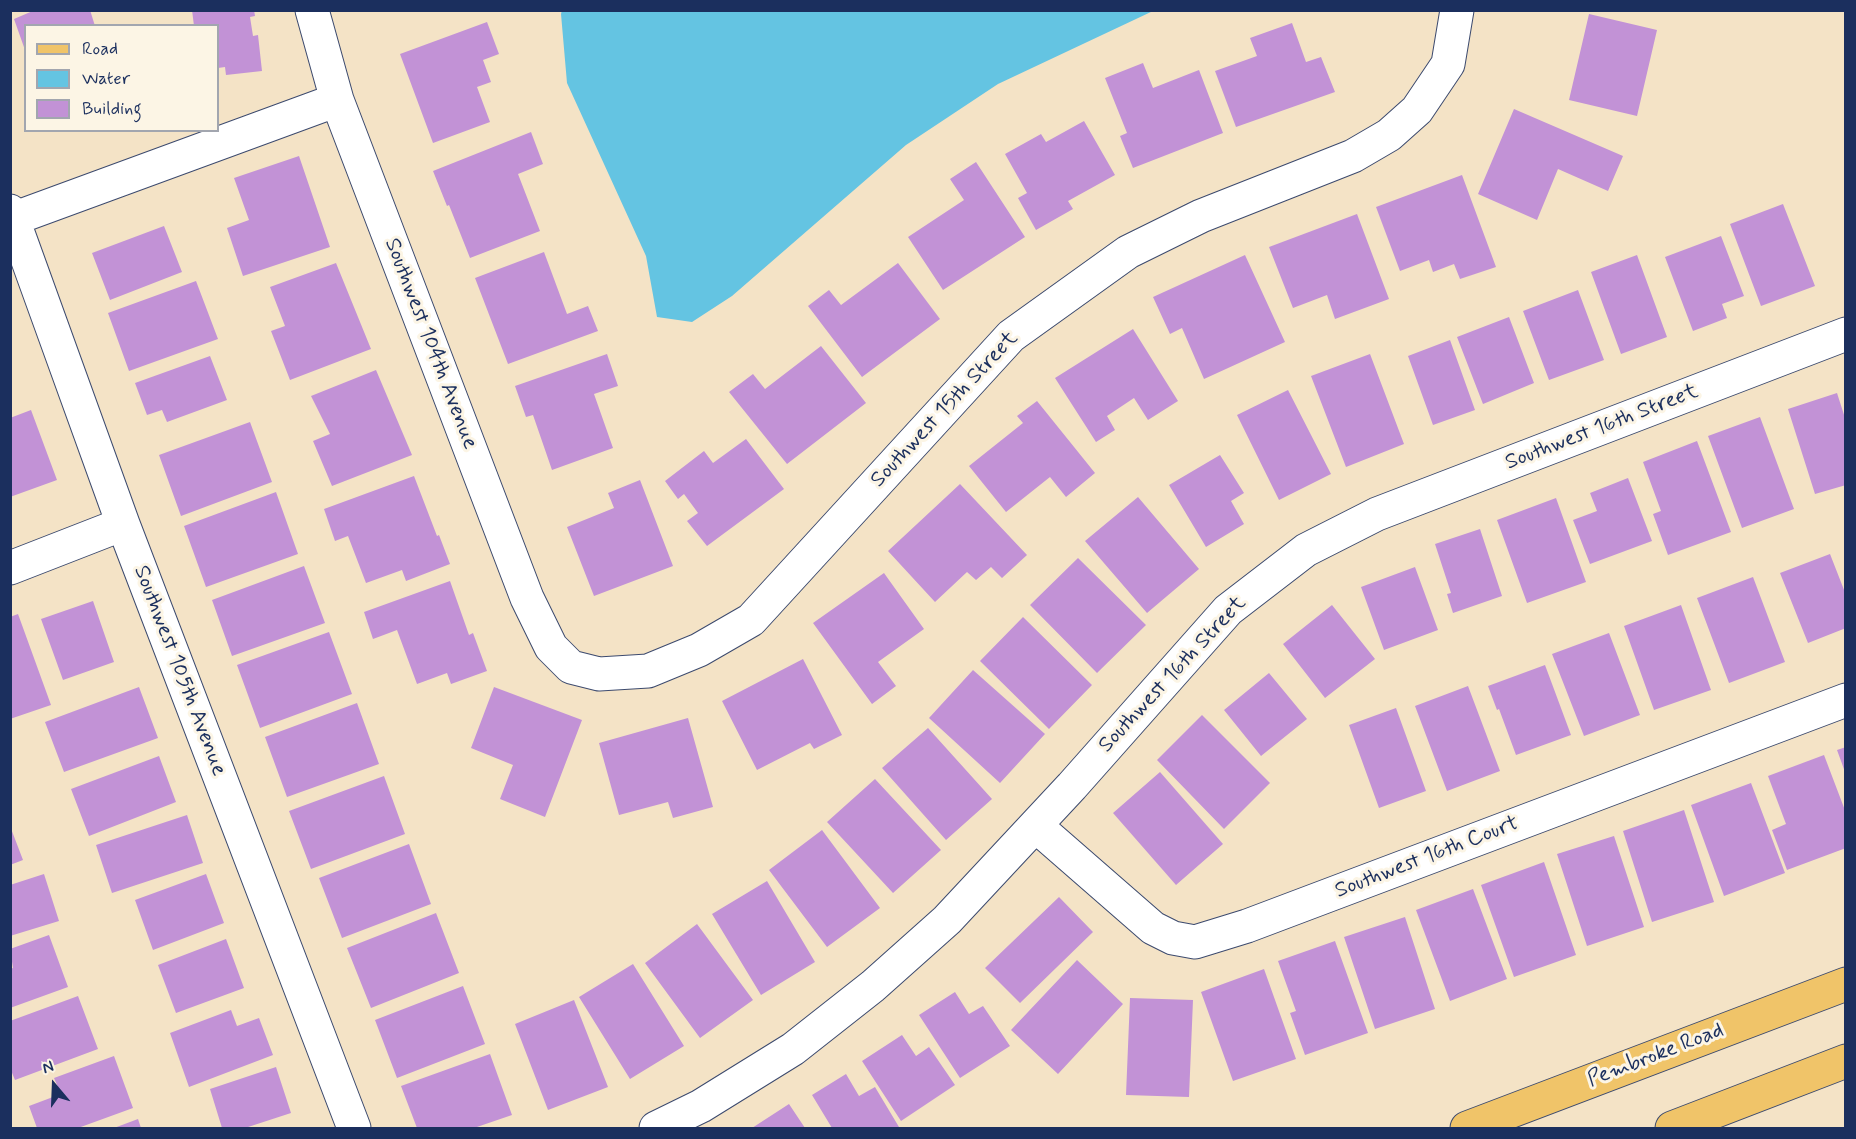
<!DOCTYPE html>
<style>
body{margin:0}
#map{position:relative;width:1856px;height:1139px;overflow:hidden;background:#f4e3c6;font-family:Mynerve,sans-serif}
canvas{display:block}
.frame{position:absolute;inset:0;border:12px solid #1b2f5e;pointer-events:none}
.legend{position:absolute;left:24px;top:24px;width:195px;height:108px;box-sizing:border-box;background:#fcf5e5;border:2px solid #a2a6af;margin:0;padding:8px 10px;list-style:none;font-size:18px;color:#1b2f5e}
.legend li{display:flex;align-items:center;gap:12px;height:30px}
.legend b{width:30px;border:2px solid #a2a6af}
.north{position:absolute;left:24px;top:1055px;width:60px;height:60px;-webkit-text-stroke:4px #fcf5e5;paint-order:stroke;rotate:341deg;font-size:16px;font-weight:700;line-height:24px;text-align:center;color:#1b2f5e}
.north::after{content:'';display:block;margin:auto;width:21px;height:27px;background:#1b2f5e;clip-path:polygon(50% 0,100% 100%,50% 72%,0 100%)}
</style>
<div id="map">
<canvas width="1856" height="1139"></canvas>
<div class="frame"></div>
<ul class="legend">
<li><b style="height:8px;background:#f0c469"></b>Road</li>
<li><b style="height:16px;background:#64c4e2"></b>Water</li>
<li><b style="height:16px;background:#c292d6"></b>Building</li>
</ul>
<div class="north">N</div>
</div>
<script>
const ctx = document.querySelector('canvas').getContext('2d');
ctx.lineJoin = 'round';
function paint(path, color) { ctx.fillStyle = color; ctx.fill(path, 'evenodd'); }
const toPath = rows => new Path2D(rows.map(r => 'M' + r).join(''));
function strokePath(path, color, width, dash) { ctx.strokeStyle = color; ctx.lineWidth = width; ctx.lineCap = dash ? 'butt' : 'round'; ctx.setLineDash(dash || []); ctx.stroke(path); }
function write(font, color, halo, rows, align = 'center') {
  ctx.font = font + ' Mynerve,sans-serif'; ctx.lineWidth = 6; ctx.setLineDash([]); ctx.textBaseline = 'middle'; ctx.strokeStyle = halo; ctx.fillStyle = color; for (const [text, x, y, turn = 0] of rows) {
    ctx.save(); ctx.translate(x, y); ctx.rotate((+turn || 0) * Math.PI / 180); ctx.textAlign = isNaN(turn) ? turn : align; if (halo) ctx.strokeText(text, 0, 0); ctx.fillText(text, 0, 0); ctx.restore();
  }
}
const water = toPath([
 [562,10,1153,10,1153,11,998,84,906,145,732,296,692,322,657,317,646,256,567,83,561,14]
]);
const building = toPath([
 [35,10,90,10,95,26,26,26,25,50,14,19],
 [192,10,254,10,255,16,250,17,253,36,258,35,262,71,226,75,225,67,218,68,218,26,194,26],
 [1589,14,1657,30,1637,116,1569,100],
 [487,22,499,54,483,60,491,82,477,87,490,122,433,143,400,54],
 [1292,23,1306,62,1321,57,1335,92,1236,127,1215,71,1257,56,1250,38],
 [1143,63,1153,88,1199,70,1223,133,1133,168,1120,136,1127,133,1105,78],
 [1514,109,1623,156,1608,191,1558,169,1537,220,1478,194],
 [1084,121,1115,175,1068,201,1073,209,1036,230,1018,198,1027,193,1005,154,1041,134,1046,142],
 [531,132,543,164,518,174,540,231,470,258,449,205,447,206,433,171],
 [299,156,330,247,243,276,227,228,249,220,234,178],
 [976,162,1025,237,943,290,908,237,964,200,950,179],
 [1462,175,1496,267,1460,279,1454,264,1433,272,1429,260,1400,271,1376,207],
 [1783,204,1815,286,1761,306,1730,224],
 [1357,214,1389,299,1335,319,1327,295,1293,308,1269,247],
 [164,226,182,272,110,300,92,253],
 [1721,236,1744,296,1722,304,1727,318,1693,331,1665,257],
 [544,252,567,314,588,306,598,331,508,364,475,278],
 [1245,255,1285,342,1204,379,1182,328,1170,334,1153,297],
 [1637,255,1667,337,1621,354,1591,272],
 [336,263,371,349,290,380,271,331,285,326,270,287],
 [898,263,940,319,862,377,808,306,829,290,841,305],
 [196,281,218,339,129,371,108,313],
 [1578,290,1604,360,1549,380,1523,311],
 [1509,317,1534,383,1483,404,1457,337],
 [1133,329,1178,401,1148,420,1134,398,1107,416,1115,430,1096,442,1055,378],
 [1450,340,1475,410,1433,425,1408,356],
 [821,346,866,403,787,464,729,392,753,374,765,389],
 [607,354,618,386,594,394,613,448,552,470,533,415,526,417,515,386],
 [1370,354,1404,444,1346,467,1311,376],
 [210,356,227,400,167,422,162,410,147,415,135,383],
 [376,370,412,455,332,486,313,441,330,434,311,396],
 [1288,390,1331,474,1279,500,1237,415],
 [1837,393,1846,421,1846,485,1815,494,1788,409],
 [1037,401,1095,473,1066,497,1050,477,1006,512,969,466,1023,423,1017,416],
 [31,410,57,480,10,497,10,418],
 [1760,417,1794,509,1742,528,1708,436],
 [250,422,272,482,181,516,159,455],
 [746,439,784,489,707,546,687,521,698,513,684,494,678,499,665,481,704,451,713,463],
 [1697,441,1731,532,1668,555,1653,514,1661,511,1643,462],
 [1220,455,1244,493,1231,501,1244,524,1206,547,1169,485],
 [414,476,437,536,439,535,450,564,406,581,402,570,366,583,348,536,335,541,324,509],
 [1628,478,1652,541,1590,564,1573,520,1597,511,1590,493],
 [640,480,673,566,594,596,567,527,614,508,608,493],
 [960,484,1027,555,1002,578,991,567,976,580,967,572,935,602,888,551],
 [276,492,298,554,206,587,184,526],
 [1138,497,1199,569,1147,613,1085,541],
 [1556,498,1586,582,1527,603,1497,520],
 [1480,529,1502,596,1453,613,1447,594,1451,593,1435,544],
 [1830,554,1846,595,1846,628,1808,643,1780,573],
 [1078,558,1146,625,1097,673,1030,605],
 [304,566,325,623,232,656,212,600],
 [1415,567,1438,630,1384,650,1361,587],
 [884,573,924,629,878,662,896,686,872,704,813,623],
 [1753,577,1785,662,1729,683,1697,598],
 [450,581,469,635,473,633,487,671,451,684,447,673,417,684,397,630,373,639,364,612],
 [93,601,114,662,63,680,41,619],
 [1332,605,1375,659,1325,698,1283,644],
 [1681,605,1711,690,1654,710,1624,626],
 [18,614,51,705,10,719,10,617],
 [1023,617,1092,685,1049,729,980,661],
 [329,632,352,694,260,728,237,665],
 [1609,633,1640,715,1584,736,1552,654],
 [803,659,842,735,814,749,810,743,757,770,722,701],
 [1545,665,1571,735,1516,755,1499,709,1497,710,1488,686],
 [973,670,1045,734,1000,783,929,718],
 [1269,673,1307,719,1261,756,1224,710],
 [1468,686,1500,771,1447,791,1415,706],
 [139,687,158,738,64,772,45,722],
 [494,687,582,720,545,817,500,799,513,765,471,748],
 [357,703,379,764,287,797,265,737],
 [1396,708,1426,791,1379,808,1349,725],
 [1202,715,1270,783,1224,829,1157,760],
 [688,718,713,807,673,818,668,802,619,815,599,743],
 [928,728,992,799,946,840,882,768],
 [1846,747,1846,772,1845,772,1837,750],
 [1824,755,1846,813,1846,848,1787,870,1772,830,1786,824,1768,776],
 [159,756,176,802,89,836,71,789],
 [1160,772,1223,844,1176,885,1113,813],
 [384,776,405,834,311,869,289,811],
 [875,779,941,850,893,893,827,822],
 [1751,783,1785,873,1724,896,1691,805],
 [1684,810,1714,902,1652,922,1623,831],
 [187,815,203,863,112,893,96,845],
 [10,826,23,860,10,865],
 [822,830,880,908,827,947,769,870],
 [1614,836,1644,927,1587,946,1557,854],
 [409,844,431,904,342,938,319,878],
 [1544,862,1576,955,1514,977,1481,885],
 [44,874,59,921,10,936,10,885],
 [206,874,224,923,153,950,135,900],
 [767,881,815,962,761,995,712,914],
 [1473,889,1507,979,1450,1001,1416,910],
 [1059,897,1093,932,1020,1003,985,968],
 [436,913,459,973,371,1008,347,948],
 [1405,917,1435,1009,1375,1029,1344,937],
 [697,924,753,1000,700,1038,645,963],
 [49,935,68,987,10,1008,10,969,13,968,10,949],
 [226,939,244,988,176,1013,158,965],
 [1335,941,1368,1033,1305,1055,1290,1013,1296,1011,1278,961],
 [1077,960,1123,1004,1058,1074,1011,1030],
 [633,964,684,1046,630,1079,579,997],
 [1264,969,1296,1059,1233,1081,1201,992],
 [463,986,485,1044,397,1078,375,1020],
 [955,992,969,1014,983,1006,1010,1046,960,1078,919,1015],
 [78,996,98,1049,15,1080,10,1068,10,1021],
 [1130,998,1193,1000,1189,1097,1126,1095],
 [574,1000,608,1087,548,1110,515,1024],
 [231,1010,237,1026,259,1018,273,1055,189,1087,170,1033],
 [902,1035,916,1056,929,1047,955,1085,901,1121,862,1061],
 [490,1054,512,1115,474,1128,417,1128,401,1086],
 [114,1056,133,1108,78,1128,37,1128,29,1106,61,1094,54,1078],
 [276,1067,291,1113,245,1128,222,1128,210,1089],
 [846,1074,859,1096,875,1087,899,1127,896,1128,832,1128,812,1095],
 [789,1104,805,1128,752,1128],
 [138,1119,141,1128,114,1128]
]);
const minor = toPath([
 [312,10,337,100,527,598,551,647,571,667,599,674,648,671,699,650,751,620,1011,336,1128,252,1201,216,1353,156,1389,135,1417,110,1448,64,1457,10],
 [10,211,123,524,354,1128],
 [10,220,337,100],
 [10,568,123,524],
 [1036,826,1153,928,1173,938,1195,942,1247,926,1846,700],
 [656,1128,701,1106,793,1049,873,986,947,920,1072,786,1228,610,1306,550,1377,514,1846,334]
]);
const major = toPath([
 [1467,1128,1846,984],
 [1672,1128,1846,1061]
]);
const streetNames = [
 ["Southwest 104th Avenue",430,344,69],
 ["Southwest 15th Street",945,410,-47],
 ["Southwest 16th Street",1602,428,-21],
 ["Southwest 105th Avenue",179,671,69],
 ["Southwest 16th Street",1173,675,-47],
 ["Southwest 16th Court",1427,858,-21],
 ["Pembroke Road",1656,1056,-21]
];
paint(water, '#64c4e2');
paint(building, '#c292d6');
strokePath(minor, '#3c4a6e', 35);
strokePath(major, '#3c4a6e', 35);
strokePath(minor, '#fff', 33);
strokePath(major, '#f0c469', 33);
write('22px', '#1b2f5e', '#fcf5e5', streetNames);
</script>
